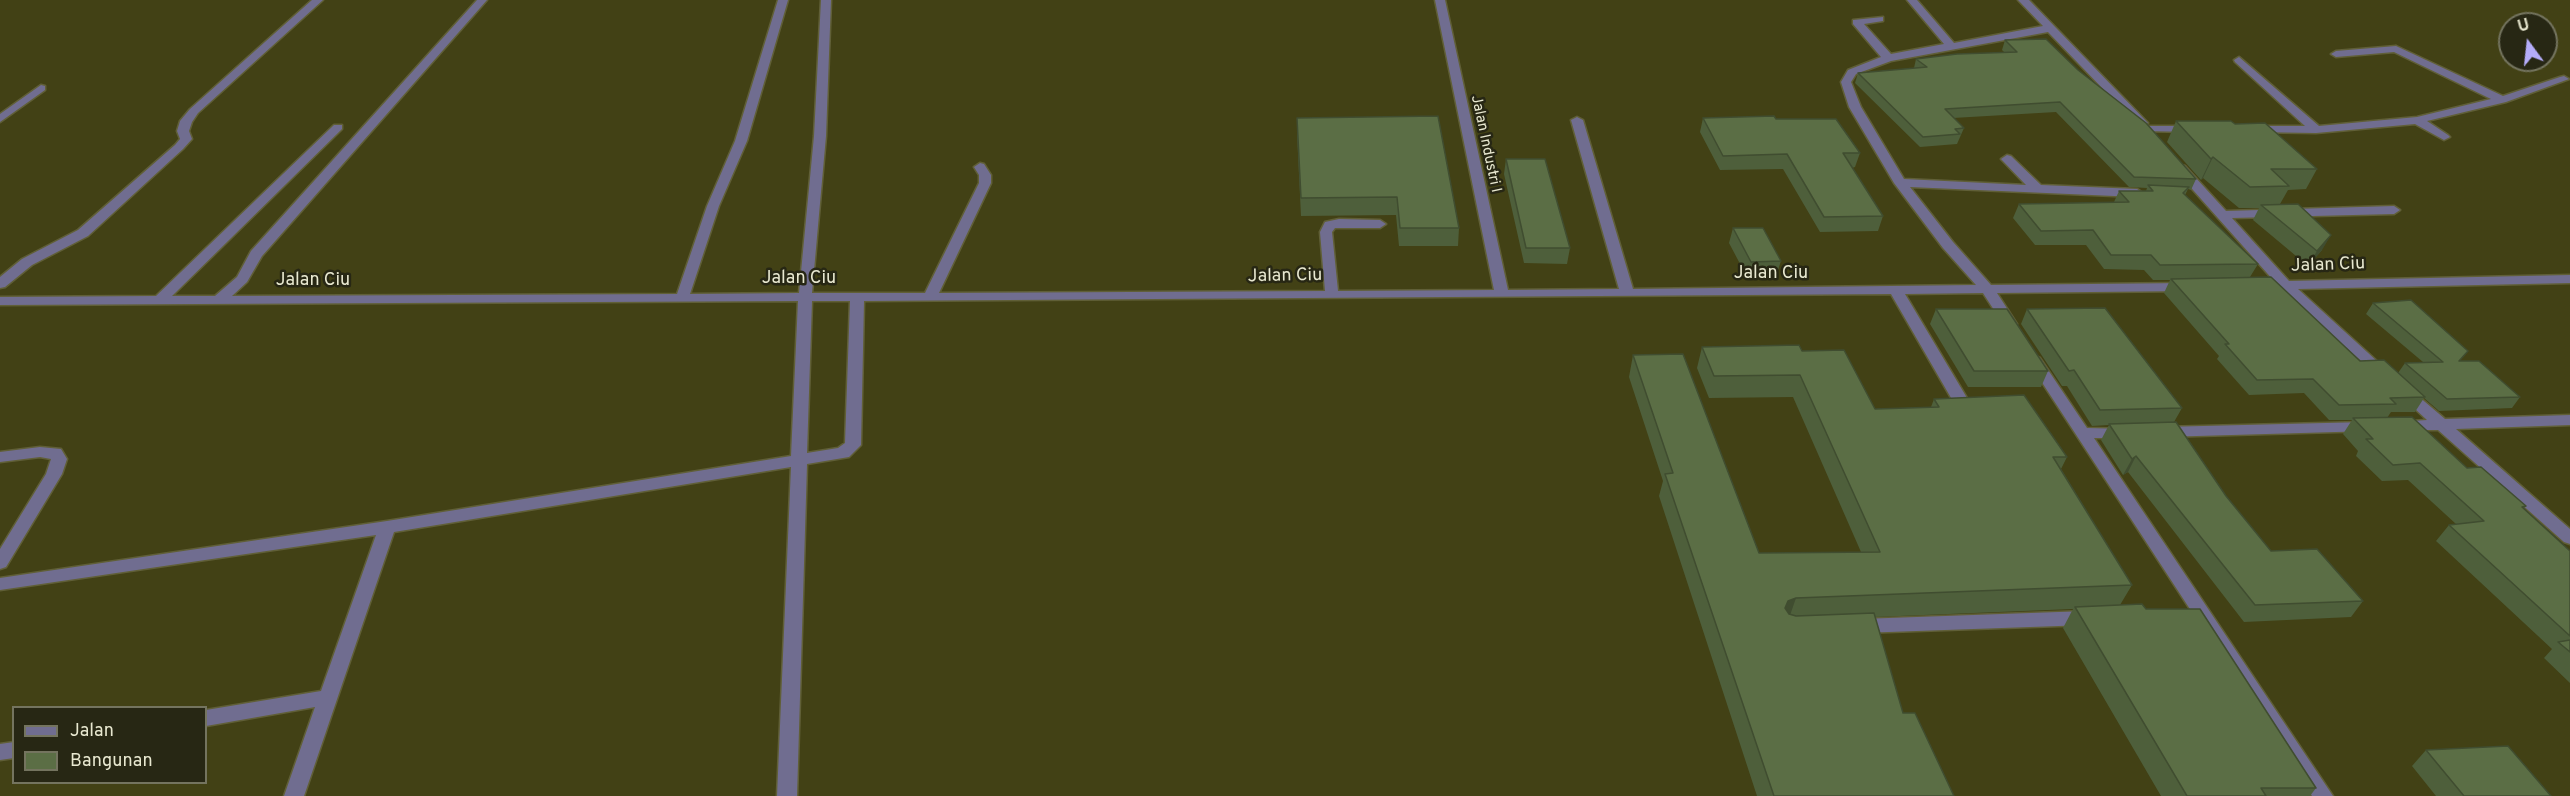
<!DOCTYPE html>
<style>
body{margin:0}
#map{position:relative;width:2570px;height:796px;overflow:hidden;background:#424115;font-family:Overpass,sans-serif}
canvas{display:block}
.legend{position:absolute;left:12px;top:706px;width:195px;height:78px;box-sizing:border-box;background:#272714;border:2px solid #74745f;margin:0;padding:8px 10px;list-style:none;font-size:18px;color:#e8e8d0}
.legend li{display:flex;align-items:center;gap:12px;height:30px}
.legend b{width:30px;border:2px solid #74745f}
.north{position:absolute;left:2498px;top:12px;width:60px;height:60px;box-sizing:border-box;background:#272714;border:2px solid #74745f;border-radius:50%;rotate:345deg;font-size:16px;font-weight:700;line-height:24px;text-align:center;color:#e8e8d0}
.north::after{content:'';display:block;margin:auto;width:21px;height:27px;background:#b4acf9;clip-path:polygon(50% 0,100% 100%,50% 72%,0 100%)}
</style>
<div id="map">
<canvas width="2570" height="796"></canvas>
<ul class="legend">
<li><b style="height:8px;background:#706d90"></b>Jalan</li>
<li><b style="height:16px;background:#5b6e45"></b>Bangunan</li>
</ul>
<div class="north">U</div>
</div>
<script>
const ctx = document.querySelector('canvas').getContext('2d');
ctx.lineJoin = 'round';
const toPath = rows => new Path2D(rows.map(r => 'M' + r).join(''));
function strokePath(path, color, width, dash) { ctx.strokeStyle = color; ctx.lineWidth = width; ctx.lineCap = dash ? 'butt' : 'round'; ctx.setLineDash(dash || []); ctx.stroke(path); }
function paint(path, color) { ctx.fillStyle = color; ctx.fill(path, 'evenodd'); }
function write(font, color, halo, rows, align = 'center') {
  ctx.font = font + ' Overpass,sans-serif'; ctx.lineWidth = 5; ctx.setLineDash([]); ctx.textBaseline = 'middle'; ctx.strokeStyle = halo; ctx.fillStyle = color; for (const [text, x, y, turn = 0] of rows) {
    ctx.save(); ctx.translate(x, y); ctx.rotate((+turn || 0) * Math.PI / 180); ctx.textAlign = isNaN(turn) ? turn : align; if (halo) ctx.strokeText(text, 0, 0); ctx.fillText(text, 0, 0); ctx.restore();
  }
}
const minor = toPath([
 [312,0,323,0,198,113,192,122,189,131,192,139,183,149,88,236,32,265,5,287,0,288,0,277,22,259,78,230,175,145,180,139,177,131,180,121,190,109,312,0],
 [477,0,487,0,262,256,247,282,232,296,677,294,707,206,735,141,778,0,788,0,747,141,719,206,690,294,799,293,814,136,821,0,831,0,826,136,812,293,925,293,979,183,979,175,974,167,980,163,984,164,991,175,991,183,939,293,1325,291,1320,232,1325,222,1339,219,1380,220,1386,224,1380,228,1335,228,1332,232,1338,291,1494,290,1435,0,1445,0,1508,290,1619,289,1571,120,1577,117,1583,120,1633,289,1976,285,1943,248,1894,183,1849,107,1841,82,1848,70,1881,57,1853,24,1853,20,1883,17,1883,21,1864,24,1891,54,1944,44,1907,0,1917,0,1954,43,2043,26,2018,0,2029,0,2148,123,2142,126,2138,125,2048,32,1891,61,1856,74,1851,82,1861,107,1904,179,2026,185,2001,159,2007,155,2011,156,2041,185,2137,189,2143,193,2137,197,1910,187,1953,242,1991,285,2187,283,2194,287,2187,291,1997,293,2017,324,2010,328,2005,327,1983,293,1905,294,1970,403,1971,410,1968,413,1957,417,1949,412,1955,407,1954,403,1891,294,864,301,861,445,849,457,807,464,797,796,777,796,791,467,394,532,304,796,284,796,315,707,206,726,206,710,321,691,376,535,0,590,0,578,387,521,791,456,798,301,0,305,0,297,156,296,334,125,342,125,342,129,172,296,215,296,237,277,251,251,477,0],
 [812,301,850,301,845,443,838,448,807,453,812,301],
 [2396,46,2503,96,2560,77,2564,76,2569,79,2506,102,2427,121,2448,135,2450,137,2444,140,2415,124,2316,133,2252,132,2246,129,2252,126,2305,126,2235,62,2234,60,2239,57,2319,126,2417,117,2491,99,2394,52,2336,57,2331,54,2336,51,2396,46],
 [41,85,45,86,45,90,0,122,0,114,41,85],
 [2147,126,2192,126,2198,129,2192,132,2143,131,2141,129,2147,126],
 [2181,165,2185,166,2226,211,2394,206,2400,210,2394,214,2232,218,2289,281,2570,275,2570,283,2298,289,2390,373,2388,376,2378,376,2282,290,2257,289,2255,286,2257,283,2275,282,2177,172,2177,166,2181,165],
 [2035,356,2040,358,2087,428,2128,429,2131,433,2123,438,2094,438,2333,796,2312,796,2028,361,2035,356],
 [2406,388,2411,390,2445,419,2570,415,2570,425,2456,429,2570,529,2570,544,2564,542,2438,430,2397,430,2394,426,2397,422,2427,420,2401,396,2399,393,2406,388],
 [2366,422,2371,423,2374,427,2371,431,2162,437,2154,432,2162,427,2366,422],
 [40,447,61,449,67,459,62,474,6,567,0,569,0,549,46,474,51,459,40,457,0,462,0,452,40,447],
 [2087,611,2093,613,2096,618,2093,623,2087,625,1860,633,1854,631,1851,626,1854,621,1860,619,2087,611],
 [14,742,14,758,0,760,0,744,14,742]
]);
const wall = toPath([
 [2005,40,2078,70,2196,179,2191,190,2188,189,2185,195,2258,264,2250,277,2360,361,2398,373,2405,363,2423,362,2366,314,2373,303,2461,361,2520,397,2512,408,2439,411,2424,398,2415,412,2391,412,2387,418,2526,506,2524,509,2570,551,2570,683,2544,658,2552,649,2436,541,2449,525,2456,524,2408,480,2382,481,2356,456,2358,451,2343,434,2352,420,2329,420,2304,393,2249,395,2217,359,2219,356,2164,293,2170,280,2153,280,2144,270,2104,269,2086,245,2035,245,2013,218,2019,204,2114,202,2119,191,2146,191,2147,188,2129,187,2056,112,1953,118,1964,128,1957,144,1920,147,1855,83,1858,73,1914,68,1916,59,2004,52,2002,50],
 [1297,118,1459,228,1458,246,1399,246,1396,215,1301,216,1297,134],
 [1703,118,1776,119,1860,153,1855,167,1852,168,1883,216,1878,231,1820,232,1783,169,1720,170,1700,132],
 [2176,121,2235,124,2317,169,2306,189,2288,190,2280,204,2322,250,2308,266,2253,220,2259,208,2239,208,2203,178,2201,180,2167,142],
 [1506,159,1570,248,1567,264,1524,263,1504,174],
 [1733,228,1781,261,1776,276,1747,277,1729,243],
 [1936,309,2048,371,2041,387,1968,387,1930,324],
 [2027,309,2182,408,2174,422,2226,496,2271,551,2363,601,2351,617,2244,622,2128,472,2123,475,2101,440,2109,425,2092,426,2067,386,2062,386,2021,324],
 [1702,347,1802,351,1875,409,1931,407,1934,399,2067,457,2061,469,2132,585,2120,605,2146,609,2316,788,2310,796,2161,796,2063,628,2073,609,1875,617,1903,713,1954,796,1757,796,1659,496,1663,481,1629,377,1633,355,1759,553,1861,552,1793,397,1709,398,1697,368],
 [2426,750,2551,796,2436,796,2412,766]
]);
const shadedWall = toPath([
 [2213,157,2203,178,2201,180,2211,159],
 [2331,235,2322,250,2308,266,2317,251],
 [2136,456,2128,472,2123,475,2132,459],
 [1796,598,1788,621,1777,631,1788,601]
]);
const building = toPath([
 [2046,39,2078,70,2146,123,2196,179,2134,177,2060,102,1945,109,1964,128,1955,129,1960,134,1923,137,1858,73,1927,67,1916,59,1957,54,2017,52,2005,40,2046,39],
 [1438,116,1459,228,1400,228,1397,197,1301,198,1297,118,1438,116],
 [1774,116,1776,119,1836,119,1860,153,1843,153,1883,216,1824,217,1787,154,1723,156,1703,118,1774,116],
 [2176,121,2231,121,2235,124,2265,123,2317,169,2271,169,2289,186,2250,187,2213,157,2211,159,2176,121],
 [1506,159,1545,159,1570,248,1526,248,1506,159],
 [2148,185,2189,187,2183,193,2258,264,2160,265,2151,255,2111,255,2093,230,2041,231,2019,204,2129,202,2119,191,2153,191,2148,185],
 [2298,204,2331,235,2317,251,2261,205,2298,204],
 [1733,228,1763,228,1781,261,1751,262,1733,228],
 [2271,277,2360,361,2384,360,2425,397,2390,398,2396,404,2339,405,2313,379,2257,380,2225,344,2229,344,2171,279,2271,277],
 [2411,300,2468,351,2459,361,2479,361,2520,397,2447,399,2405,363,2443,362,2373,303,2411,300],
 [2105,308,2182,408,2100,410,2074,370,2069,371,2027,309,2105,308],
 [1936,309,2007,309,2048,371,1974,371,1936,309],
 [1799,345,1802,351,1844,350,1875,409,1939,407,1934,399,2024,395,2067,457,2053,457,2132,585,1796,598,1788,601,1785,608,1789,614,1796,616,1874,613,1903,713,1915,713,1954,796,1774,796,1665,474,1673,473,1633,355,1683,354,1759,553,1880,552,1800,375,1714,376,1702,347,1799,345],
 [2412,417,2467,468,2481,467,2526,506,2522,507,2570,551,2570,636,2449,525,2484,521,2420,463,2393,465,2366,439,2373,439,2353,418,2412,417],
 [2176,422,2226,496,2271,551,2317,549,2363,601,2255,605,2136,456,2132,459,2109,424,2176,422],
 [2142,604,2146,609,2200,609,2316,788,2261,788,2266,796,2187,796,2075,607,2142,604],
 [2570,640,2570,652,2558,642,2570,640],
 [2508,746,2551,796,2464,796,2426,750,2508,746]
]);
const farStreetnames = [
 ["Jalan Industri I",1485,144,78]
];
const streetNames = [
 ["Jalan Ciu",2328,266,-2],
 ["Jalan Ciu",1771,274],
 ["Jalan Ciu",1285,277,-1],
 ["Jalan Ciu",799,279],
 ["Jalan Ciu",313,281]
];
strokePath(minor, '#605f37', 3);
paint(minor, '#706d90');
paint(wall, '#4e5f3b');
paint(shadedWall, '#404d30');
paint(building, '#5b6e45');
strokePath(building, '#404d30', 1.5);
write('15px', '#e8e8d0', '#272714', farStreetnames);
write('18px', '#e8e8d0', '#272714', streetNames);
</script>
